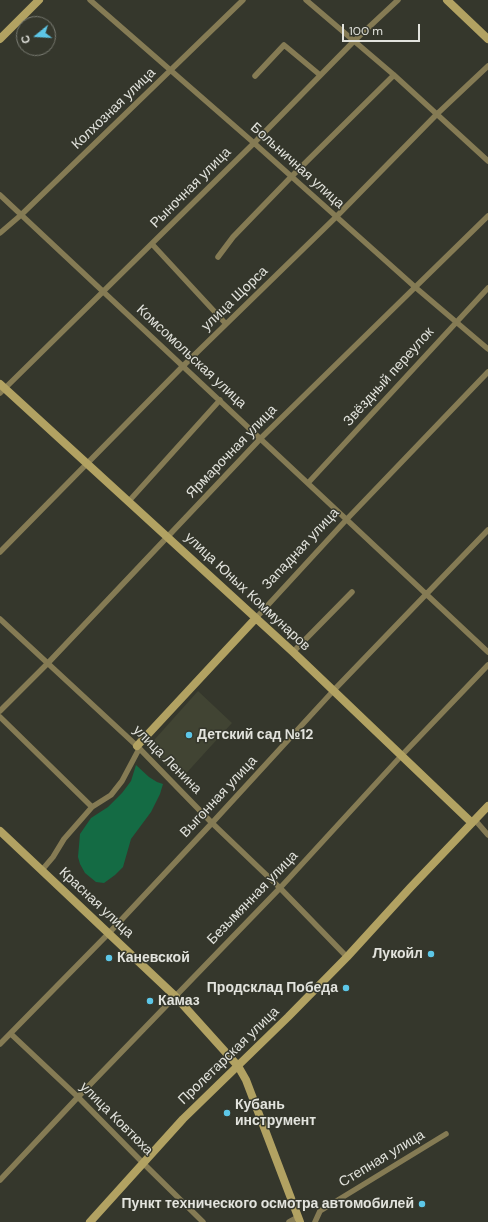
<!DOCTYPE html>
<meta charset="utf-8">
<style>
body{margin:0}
#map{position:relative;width:488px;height:1222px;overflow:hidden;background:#35372c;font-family:"DM Sans",sans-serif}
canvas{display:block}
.north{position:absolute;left:16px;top:16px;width:40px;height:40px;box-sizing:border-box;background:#35372c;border:1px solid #7a7c73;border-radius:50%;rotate:252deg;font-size:11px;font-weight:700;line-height:16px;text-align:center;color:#e2e3dd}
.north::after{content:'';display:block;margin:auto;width:14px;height:18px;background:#5dc7e8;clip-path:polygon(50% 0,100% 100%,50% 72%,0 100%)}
.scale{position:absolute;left:342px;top:24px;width:78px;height:18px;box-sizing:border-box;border:2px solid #e2e3dd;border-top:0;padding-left:5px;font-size:12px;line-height:14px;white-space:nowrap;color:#e2e3dd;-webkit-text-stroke:3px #35372c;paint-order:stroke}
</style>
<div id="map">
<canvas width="488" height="1222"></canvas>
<div class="north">С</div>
<div class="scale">100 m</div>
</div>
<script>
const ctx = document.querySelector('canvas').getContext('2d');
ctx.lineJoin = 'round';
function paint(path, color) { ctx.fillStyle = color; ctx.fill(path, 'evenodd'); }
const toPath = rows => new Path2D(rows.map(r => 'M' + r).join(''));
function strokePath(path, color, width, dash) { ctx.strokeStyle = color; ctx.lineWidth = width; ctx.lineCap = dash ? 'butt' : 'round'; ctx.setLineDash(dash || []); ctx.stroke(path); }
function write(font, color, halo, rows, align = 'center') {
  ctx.font = font + ' "DM Sans",sans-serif'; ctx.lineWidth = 3; ctx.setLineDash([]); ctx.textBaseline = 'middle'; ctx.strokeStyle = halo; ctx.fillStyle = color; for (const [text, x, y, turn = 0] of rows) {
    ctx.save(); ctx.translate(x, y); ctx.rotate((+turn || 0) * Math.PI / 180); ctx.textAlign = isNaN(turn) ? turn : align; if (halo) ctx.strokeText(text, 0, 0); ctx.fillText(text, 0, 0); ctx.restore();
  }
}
const built = toPath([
 [198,691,232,723,181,779,147,748]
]);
const water = toPath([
 [136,765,149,777,157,782,163,784,160,794,151,812,131,839,123,867,115,875,104,883,96,882,85,873,80,864,78,857,80,834,91,818,108,807,122,793,131,781]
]);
const street = toPath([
 [90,0,254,143,415,287,488,349],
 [306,0,394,75,488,161],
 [255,76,284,45,320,75],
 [0,195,488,652],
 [0,233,21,215,243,0],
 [152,244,226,324],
 [218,257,233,237,291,177,394,75],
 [0,393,254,143,354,41,398,0],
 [308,483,488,288],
 [129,501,220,400],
 [0,552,183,366,336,217,437,114,488,66],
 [256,618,347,519,488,372],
 [0,619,137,746,212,823,280,888,347,957],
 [293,652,352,592],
 [0,711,48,663,261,438,488,216],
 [0,717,92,807],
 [475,820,488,835],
 [42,870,53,857,64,839,92,807,111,795,122,781,139,749],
 [11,1034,78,1097,144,1164,203,1222],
 [0,1044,109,933,212,823,334,690,488,530],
 [0,1180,78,1097,280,888,402,755,488,665],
 [289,1222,298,1217],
 [315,1222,320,1211,446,1134]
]);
const secondary = toPath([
 [447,0,488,39],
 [0,39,39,0],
 [0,384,293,652,472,823],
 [137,746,256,618],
 [0,831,175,996,238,1066,246,1080,300,1222],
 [90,1222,183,1119,288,1017,347,957,410,888,488,806]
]);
const markers = [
 [189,735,4,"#5dc7e8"],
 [431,954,4,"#5dc7e8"],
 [109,958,4,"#5dc7e8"],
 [346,988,4,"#5dc7e8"],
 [150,1001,4,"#5dc7e8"],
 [227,1113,4,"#5dc7e8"],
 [422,1204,4,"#5dc7e8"]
];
const streetNames = [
 ["Колхозная улица",114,109,-44],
 ["Больничная улица",297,166,42],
 ["Рыночная улица",191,188,-45],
 ["улица Щорса",235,299,-44],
 ["Комсомольская улица",191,357,43],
 ["Звёздный переулок",389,377,-48],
 ["Ярмарочная улица",232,452,-46],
 ["Западная улица",301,549,-47],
 ["улица Юных Коммунаров",247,592,43],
 ["улица Ленина",167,760,45],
 ["Выгонная улица",219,797,-47],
 ["Безымянная улица",253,898,-46],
 ["Красная улица",96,903,43],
 ["Пролетарская улица",229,1056,-44],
 ["улица Ковтюха",116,1119,45],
 ["Степная улица",382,1159,-31]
];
const poiNames = [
 ["Детский сад №12",197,735],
 ["Лукойл",423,954,"right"],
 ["Каневской",117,958],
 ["Продсклад Победа",338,988,"right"],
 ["Камаз",158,1001],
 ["Кубань",235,1105],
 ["инструмент",235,1121],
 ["Пункт технического осмотра автомобилей",414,1204,"right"]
];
paint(built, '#414433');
paint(water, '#146b44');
strokePath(street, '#857b54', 5.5);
strokePath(secondary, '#b2a262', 8);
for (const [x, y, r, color] of markers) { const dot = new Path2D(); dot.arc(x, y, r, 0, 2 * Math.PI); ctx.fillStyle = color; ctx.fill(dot); strokePath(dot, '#35372c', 1.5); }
write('14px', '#e2e3dd', '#35372c', streetNames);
write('bold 14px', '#e2e3dd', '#35372c', poiNames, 'left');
</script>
